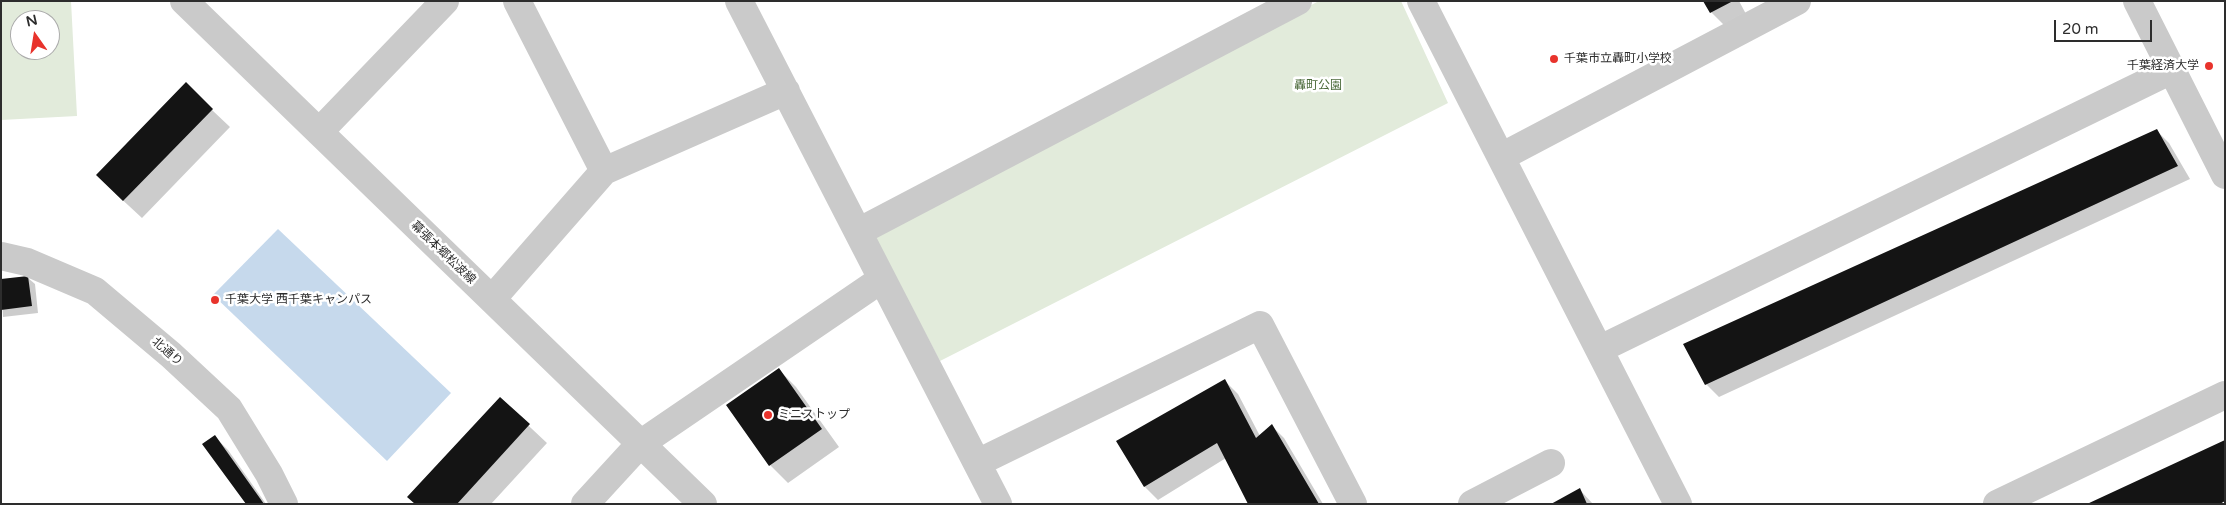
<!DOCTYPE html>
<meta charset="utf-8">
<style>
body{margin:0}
#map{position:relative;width:2226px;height:505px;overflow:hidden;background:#fff;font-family:"Varela Round",sans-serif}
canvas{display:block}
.frame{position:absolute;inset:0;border:2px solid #2d2d2d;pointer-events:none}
.north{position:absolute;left:10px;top:10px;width:50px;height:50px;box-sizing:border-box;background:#fff;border:1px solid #ababab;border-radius:50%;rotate:347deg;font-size:14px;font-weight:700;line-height:20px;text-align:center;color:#2d2d2d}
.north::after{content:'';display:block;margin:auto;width:18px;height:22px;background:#e8332c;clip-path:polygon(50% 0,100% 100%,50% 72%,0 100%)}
.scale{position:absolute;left:2054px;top:20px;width:98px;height:22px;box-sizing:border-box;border:2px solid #2d2d2d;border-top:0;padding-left:6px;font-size:15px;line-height:18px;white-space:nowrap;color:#2d2d2d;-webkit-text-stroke:4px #fff;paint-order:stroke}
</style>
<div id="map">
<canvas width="2226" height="505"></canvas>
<div class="frame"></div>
<div class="north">N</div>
<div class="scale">20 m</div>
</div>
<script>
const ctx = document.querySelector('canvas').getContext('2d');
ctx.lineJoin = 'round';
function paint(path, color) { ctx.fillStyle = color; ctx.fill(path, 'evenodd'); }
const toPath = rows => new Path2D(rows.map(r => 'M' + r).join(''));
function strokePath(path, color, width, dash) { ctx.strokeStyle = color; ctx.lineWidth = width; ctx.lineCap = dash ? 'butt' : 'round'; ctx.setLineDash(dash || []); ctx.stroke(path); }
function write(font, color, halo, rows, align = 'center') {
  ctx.font = font + ' "Varela Round","Noto Sans JP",sans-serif'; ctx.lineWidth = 5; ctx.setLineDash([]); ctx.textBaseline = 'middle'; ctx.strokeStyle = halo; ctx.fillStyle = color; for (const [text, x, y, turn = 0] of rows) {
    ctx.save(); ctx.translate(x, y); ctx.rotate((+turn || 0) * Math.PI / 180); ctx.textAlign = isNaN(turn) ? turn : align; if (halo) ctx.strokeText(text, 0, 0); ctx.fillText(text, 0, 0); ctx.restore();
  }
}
const green = toPath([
 [1,1,71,1,77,116,1,120],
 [20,20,50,20,50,50,20,50],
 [1319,1,1401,1,1448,103,940,361,876,240,879,227]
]);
const water = toPath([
 [278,229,451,393,387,461,213,295]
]);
const shadow = toPath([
 [1705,1,1739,1,1746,14,1724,25,1711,12],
 [212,110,230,127,142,218,115,193],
 [2156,130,2169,143,2190,179,1719,397,1706,384,1685,345],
 [28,278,35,284,38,313,3,317,1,280],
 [779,370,796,387,839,447,788,483,770,465,728,405],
 [1225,381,1238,394,1260,436,1272,426,1284,438,1323,504,1250,504,1226,458,1158,500,1145,487,1118,441],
 [500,399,547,443,491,504,416,504],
 [215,437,228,450,266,504,247,504],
 [1580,490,1593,504,1554,504]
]);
const building = toPath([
 [1703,1,1733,1,1710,13],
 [186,82,213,109,123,201,96,175],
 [2157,129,2178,166,1705,385,1683,344],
 [28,276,32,306,1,310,1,279],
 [779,368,822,429,769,466,726,405],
 [1225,379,1256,438,1272,424,1319,504,1248,504,1217,443,1144,487,1116,441],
 [500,397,530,424,457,504,415,504,407,497],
 [215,435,264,504,246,504,202,444],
 [2225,440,2225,501,2220,504,2087,504],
 [1580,488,1587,504,1551,504]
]);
const minor = toPath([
 [184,1,703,504],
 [517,1,604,171],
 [739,1,998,504],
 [1421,1,1678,504],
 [2137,1,2225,175],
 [319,132,445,1],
 [1501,157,1797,1],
 [858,232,1298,1],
 [1,256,27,262,95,291,171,355,229,409,269,474,284,504],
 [492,299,604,171,786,91],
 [1600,349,2172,70],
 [977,463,1260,325,1353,504],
 [585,504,640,444,882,279],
 [1472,504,1551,463],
 [1997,504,2225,395]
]);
const markers = [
 [1554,59,5,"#e8332c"],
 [2209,66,5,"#e8332c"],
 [215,300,5,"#e8332c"],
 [768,415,5,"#e8332c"]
];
const poiNames = [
 ["千葉市立轟町小学校",1564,59],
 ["千葉経済大学",2199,66,"right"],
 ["千葉大学 西千葉キャンパス",225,300],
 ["ミニストップ",778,415]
];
const parkNames = [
 ["轟町公園",1318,86]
];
const streetNames = [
 ["幕張本郷松波線",443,253,44],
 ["北通り",167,352,41]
];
paint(green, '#e2ebdb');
paint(water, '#c6d9ec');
paint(shadow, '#0003');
paint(building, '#141414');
strokePath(minor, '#cacaca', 28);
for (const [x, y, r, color] of markers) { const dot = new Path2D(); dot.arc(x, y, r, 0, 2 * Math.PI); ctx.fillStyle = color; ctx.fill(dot); strokePath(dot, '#fff', 2); }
write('12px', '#2d2d2d', '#fff', poiNames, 'left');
write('12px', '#4b6a3a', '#fff', parkNames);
write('12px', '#2d2d2d', '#fff', streetNames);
</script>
